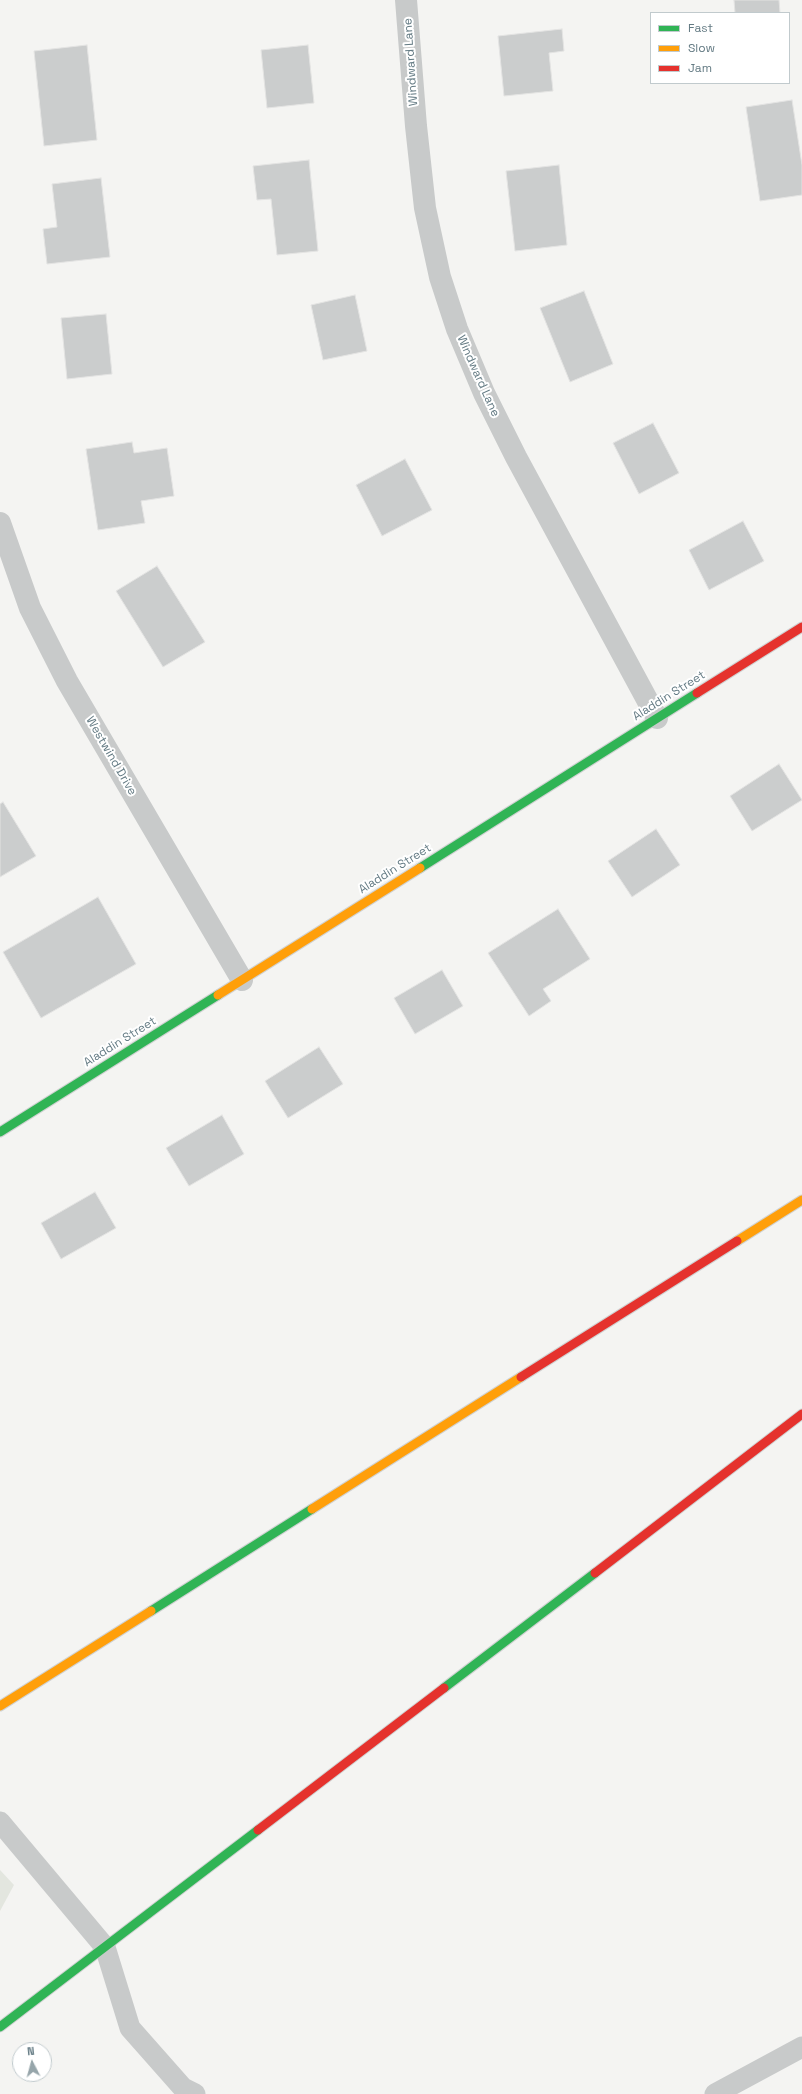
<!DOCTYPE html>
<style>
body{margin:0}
#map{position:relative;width:802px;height:2094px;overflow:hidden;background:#f4f4f2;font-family:"Space Grotesk",sans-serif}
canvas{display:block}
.legend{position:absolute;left:650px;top:12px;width:140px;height:72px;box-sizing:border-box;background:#fff;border:1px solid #c1cacd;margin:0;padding:5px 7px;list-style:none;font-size:12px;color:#637a83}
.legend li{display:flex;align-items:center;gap:8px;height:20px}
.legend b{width:20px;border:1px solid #c1cacd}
.north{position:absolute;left:12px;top:2042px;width:40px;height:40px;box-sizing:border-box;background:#fff;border:1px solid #c1cacd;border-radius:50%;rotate:354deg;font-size:11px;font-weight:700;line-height:16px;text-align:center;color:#637a83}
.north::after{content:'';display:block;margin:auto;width:14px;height:18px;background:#96a5aa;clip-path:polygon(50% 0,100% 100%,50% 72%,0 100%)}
</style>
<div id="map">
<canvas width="802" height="2094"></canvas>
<ul class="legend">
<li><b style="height:5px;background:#30b455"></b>Fast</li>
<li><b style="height:5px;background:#ff9f0a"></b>Slow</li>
<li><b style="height:5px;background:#e5322d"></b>Jam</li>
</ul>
<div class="north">N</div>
</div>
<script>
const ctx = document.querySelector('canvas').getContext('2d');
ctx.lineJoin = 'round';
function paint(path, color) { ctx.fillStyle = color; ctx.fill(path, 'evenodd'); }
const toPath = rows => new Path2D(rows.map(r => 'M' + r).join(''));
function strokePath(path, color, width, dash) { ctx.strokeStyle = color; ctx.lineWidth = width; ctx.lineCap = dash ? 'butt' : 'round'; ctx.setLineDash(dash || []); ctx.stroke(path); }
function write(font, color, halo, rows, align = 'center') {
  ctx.font = font + ' "Space Grotesk",sans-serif'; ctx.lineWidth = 4; ctx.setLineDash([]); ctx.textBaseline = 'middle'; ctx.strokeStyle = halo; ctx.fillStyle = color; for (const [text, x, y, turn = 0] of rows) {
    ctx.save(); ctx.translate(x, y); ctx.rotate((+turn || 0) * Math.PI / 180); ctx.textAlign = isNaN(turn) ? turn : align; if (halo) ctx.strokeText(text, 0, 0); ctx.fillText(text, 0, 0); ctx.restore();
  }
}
const green = toPath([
 [0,1870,14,1885,0,1911]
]);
const building = toPath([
 [734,0,779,0,780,13,735,13,734,0],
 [562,29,564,51,549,53,553,91,504,96,498,36,562,29],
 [87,45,97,140,44,146,34,51,87,45],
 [308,45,314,103,267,108,261,50,308,45],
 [792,100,802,165,802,195,760,201,746,107,792,100],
 [309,160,318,251,277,255,271,199,257,200,253,166,309,160],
 [559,165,567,245,515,251,506,171,559,165],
 [101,178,110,257,47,264,43,229,57,227,52,184,101,178],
 [584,291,613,364,570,382,540,308,584,291],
 [355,295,367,351,323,360,311,305,355,295],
 [106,314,112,374,67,379,61,318,106,314],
 [653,423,679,473,639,494,613,443,653,423],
 [132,442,134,453,167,448,174,496,141,501,145,523,98,530,86,449,132,442],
 [405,459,432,510,382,536,356,485,405,459],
 [743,521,764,561,709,590,689,550,743,521],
 [157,566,205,642,163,667,116,591,157,566],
 [779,764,802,800,752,831,730,796,779,764],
 [3,802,36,856,0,877,0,804,3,802],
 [656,829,680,865,632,897,608,861,656,829],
 [98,897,136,964,41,1018,3,952,98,897],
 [558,909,590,959,543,989,551,1001,529,1016,488,953,558,909],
 [442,970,463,1006,415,1034,394,998,442,970],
 [319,1047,343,1084,288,1118,265,1081,319,1047],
 [222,1115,244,1154,189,1186,166,1148,222,1115],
 [95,1192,116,1228,61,1259,41,1223,95,1192]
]);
const lane = toPath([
 [0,1822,105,1947,130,2028,183,2088,195,2094],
 [715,2094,802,2047]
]);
const street = toPath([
 [406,0,416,126,425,208,440,277,457,329,484,393,516,457,657,718],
 [0,523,30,608,67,681,242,980]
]);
const fast = toPath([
 [420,868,697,693],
 [0,1132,218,995],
 [151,1611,312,1509],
 [444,1688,595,1573],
 [0,2027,258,1830]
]);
const slow = toPath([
 [218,995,420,868],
 [737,1241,802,1200],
 [312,1509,521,1377],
 [0,1706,151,1611]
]);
const jam = toPath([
 [697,693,802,627],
 [521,1377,737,1241],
 [595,1573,802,1414],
 [258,1830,444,1688]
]);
const streetNames = [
 ["Windward Lane",411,62,-94],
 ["Windward Lane",478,376,66],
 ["Aladdin Street",669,696,-32],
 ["Westwind Drive",111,756,60],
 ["Aladdin Street",395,869,-32],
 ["Aladdin Street",120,1042,-32]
];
paint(green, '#e3e6df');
paint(building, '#cbcdcd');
strokePath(building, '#e3e3e2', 1);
strokePath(fast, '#d0d2d2', 11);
strokePath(slow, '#d0d2d2', 11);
strokePath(jam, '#d0d2d2', 11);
strokePath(lane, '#c8caca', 21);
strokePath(street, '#c8caca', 22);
strokePath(fast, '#30b455', 9);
strokePath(slow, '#ff9f0a', 9);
strokePath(jam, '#e5322d', 9);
write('12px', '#637a83', '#fff', streetNames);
</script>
